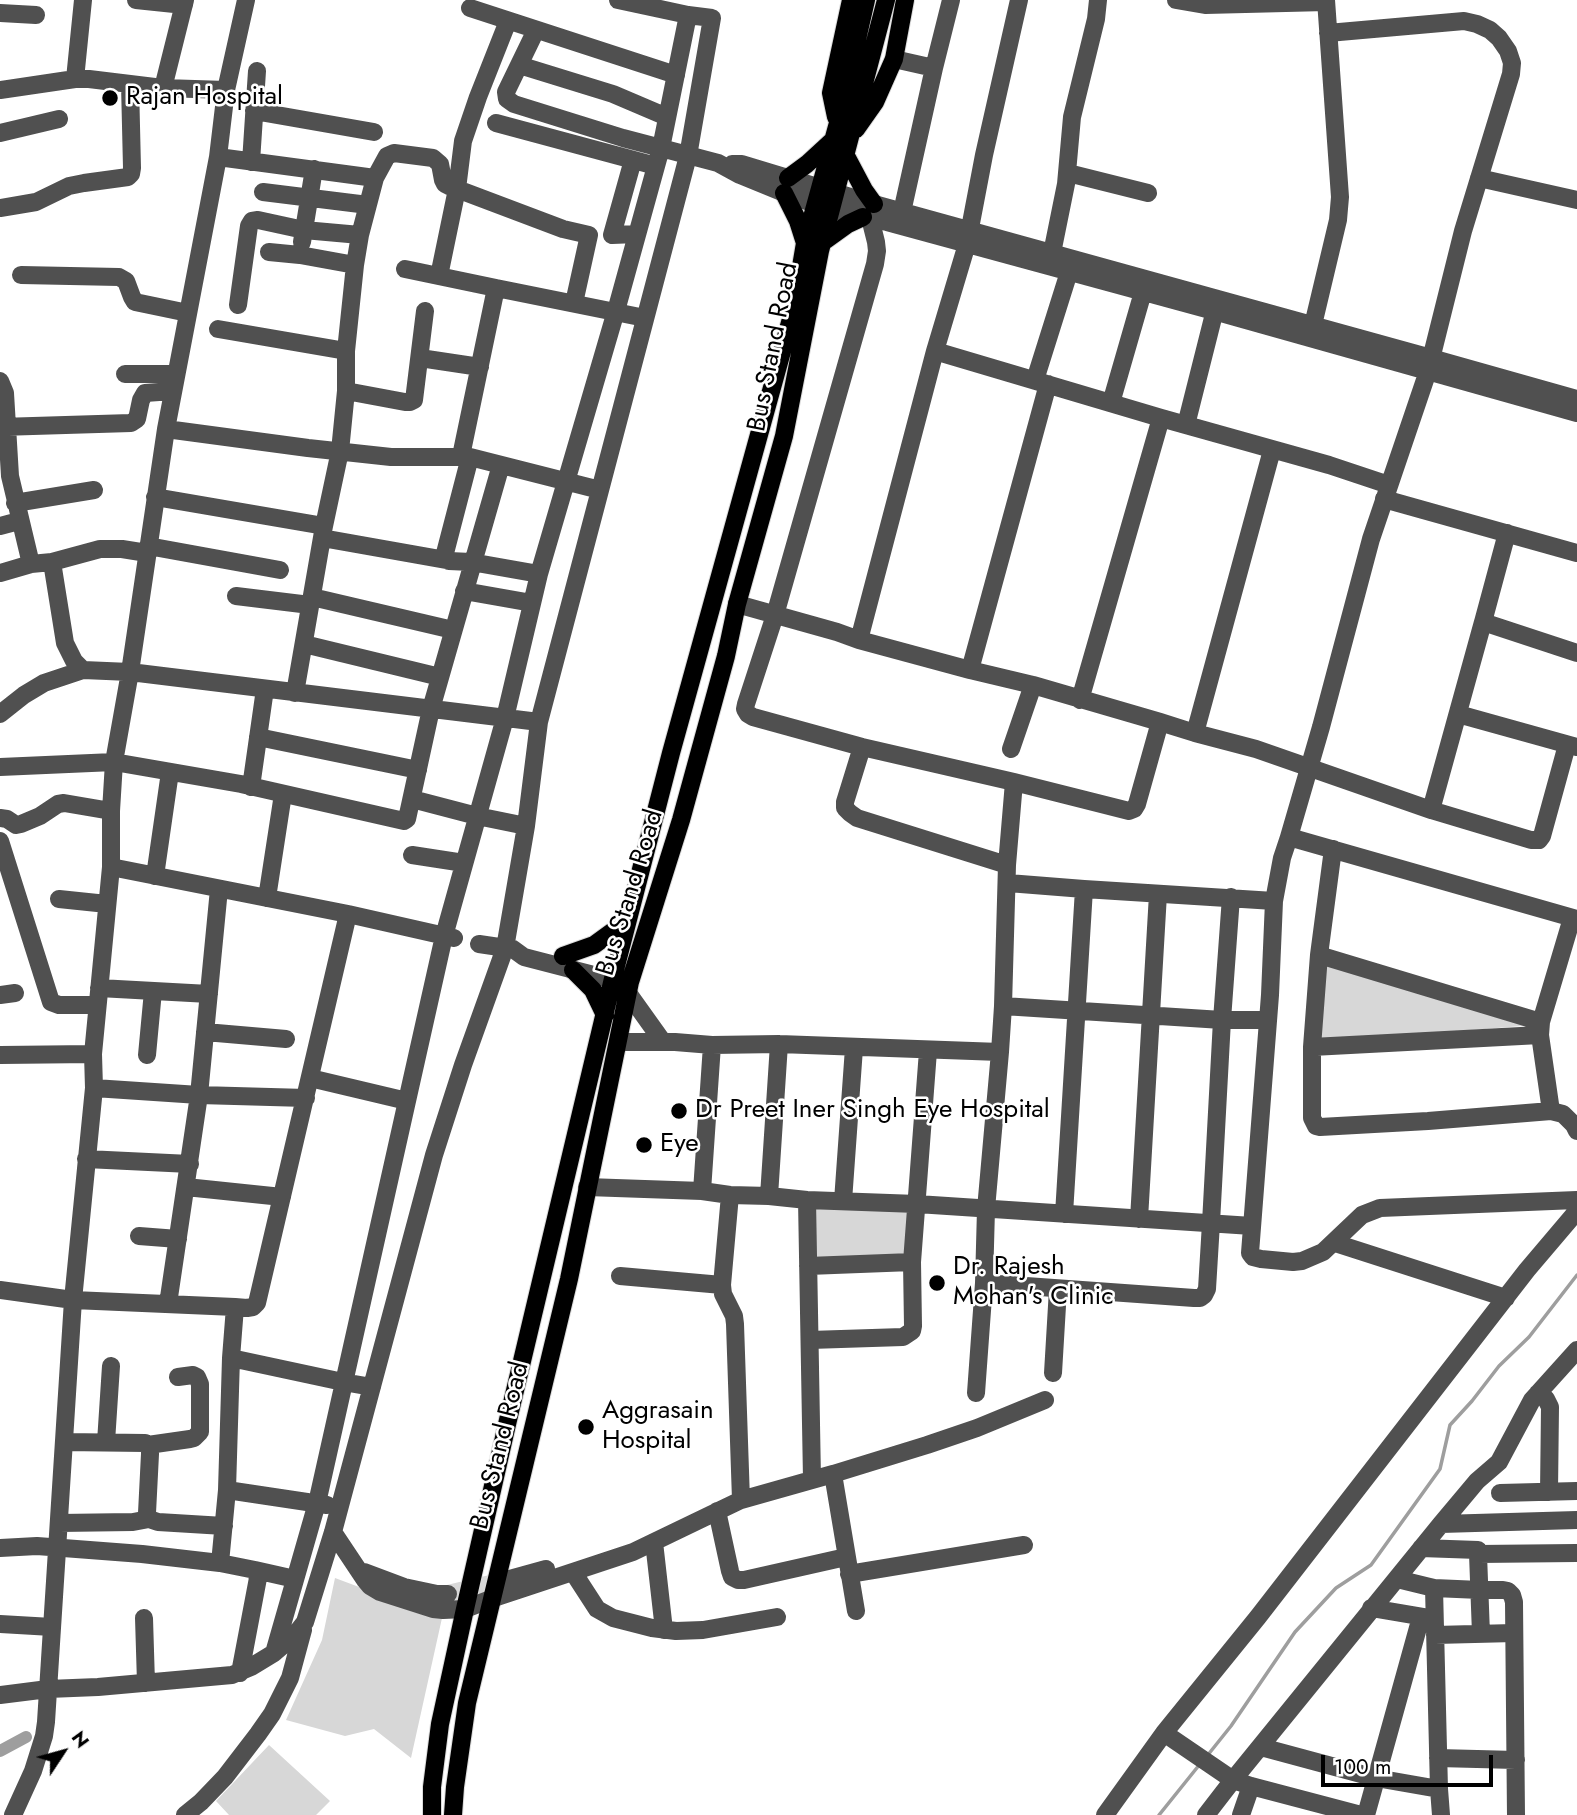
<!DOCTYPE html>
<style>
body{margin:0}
#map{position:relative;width:1577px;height:1815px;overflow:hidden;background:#fff;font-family:Jost,sans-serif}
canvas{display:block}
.north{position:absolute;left:28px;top:1717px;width:70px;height:70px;-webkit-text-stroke:5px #fff;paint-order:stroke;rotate:54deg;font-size:19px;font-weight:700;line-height:28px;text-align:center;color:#000}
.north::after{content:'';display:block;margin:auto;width:24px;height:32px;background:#000;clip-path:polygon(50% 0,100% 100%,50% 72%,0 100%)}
.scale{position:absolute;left:1321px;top:1755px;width:172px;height:32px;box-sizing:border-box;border:4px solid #000;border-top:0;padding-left:9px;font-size:21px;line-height:24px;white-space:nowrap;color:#000;-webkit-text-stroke:5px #fff;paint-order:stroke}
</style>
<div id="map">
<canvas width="1577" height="1815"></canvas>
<div class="north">N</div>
<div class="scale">100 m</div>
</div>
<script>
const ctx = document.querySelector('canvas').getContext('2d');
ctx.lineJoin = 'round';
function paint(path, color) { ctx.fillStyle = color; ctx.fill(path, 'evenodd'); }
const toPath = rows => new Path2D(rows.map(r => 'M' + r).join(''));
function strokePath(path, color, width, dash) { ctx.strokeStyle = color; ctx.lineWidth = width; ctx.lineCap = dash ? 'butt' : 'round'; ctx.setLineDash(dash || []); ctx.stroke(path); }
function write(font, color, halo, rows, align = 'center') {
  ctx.font = font + ' Jost,sans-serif'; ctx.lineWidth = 5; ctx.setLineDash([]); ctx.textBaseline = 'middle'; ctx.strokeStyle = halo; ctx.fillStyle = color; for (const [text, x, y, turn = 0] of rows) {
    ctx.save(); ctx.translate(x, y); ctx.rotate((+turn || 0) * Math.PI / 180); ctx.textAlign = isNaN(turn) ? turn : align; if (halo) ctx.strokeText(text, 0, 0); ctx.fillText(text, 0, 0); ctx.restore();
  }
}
const green = toPath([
 [1324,961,1535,1025,1318,1042],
 [813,1208,910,1210,908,1259,814,1264],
 [335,1578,442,1618,411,1758,374,1729,345,1736,286,1720,322,1640],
 [269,1745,330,1801,316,1815,229,1815,216,1801]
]);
const stream = toPath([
 [1207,1756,1231,1726,1295,1632,1336,1588,1371,1565,1440,1469,1450,1425,1472,1401,1499,1366,1529,1337,1577,1275],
 [1159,1815,1200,1764]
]);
const canal = toPath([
 [0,1751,26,1737]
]);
const minorTunnel = toPath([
 [448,1594,499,1582]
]);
const minor = toPath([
 [136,0,184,5],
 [1176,0,1205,5,1326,2],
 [470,8,676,75],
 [0,13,36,15],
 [536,30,506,92,507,99,514,104,623,138,718,163,740,175,784,193,832,210,887,222,1214,311,1577,413],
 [1328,33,1464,21,1477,24,1490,30,1499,38,1508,51,1512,63,1511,74,1463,231,1428,371,1371,539,1321,727,1289,837,1577,919],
 [894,59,934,68],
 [519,65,613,94,667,117],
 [75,79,83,0],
 [163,88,185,0],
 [0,90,75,79,89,79,163,88,226,90],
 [254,111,374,132],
 [496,123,656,166],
 [0,133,59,119],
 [218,157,375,178],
 [633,160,612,235,637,234],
 [251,162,257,71],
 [732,164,742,164,874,204,1431,358,1577,399],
 [1068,173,1148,193],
 [1479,178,1577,200],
 [263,192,368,205],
 [0,208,36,202,69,186,84,183,128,177,131,174,132,168,130,84],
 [902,212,934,68,951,0],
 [870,218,876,242,877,251,875,264,775,615,746,704,745,709,748,714,753,717,862,747,1014,782,1129,811,1134,809,1137,804,1160,722],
 [302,242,314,169],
 [269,252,300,255,355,265],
 [1050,263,1066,184,1072,117,1096,19,1098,0],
 [405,269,496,288,461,456],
 [21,275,119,277,126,281,132,297,135,302,188,313],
 [439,276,457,189,463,141,478,97,508,21],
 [496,288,645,318],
 [238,305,249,226,252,221,258,220,304,230,360,235],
 [1313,325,1338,220,1340,197,1326,0],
 [218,329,346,351,346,391,340,451,324,526,295,693],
 [346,351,355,265,360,235,375,178,387,156,394,153,433,158,440,164,443,180,445,184,449,186,563,229,589,235,574,303],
 [935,351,967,244,984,155,1019,0],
 [420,358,480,367],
 [125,374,176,374],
 [1035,380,1069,272],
 [0,381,5,393,10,476,31,564],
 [346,391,405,402,410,402,414,400,425,311],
 [1111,403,1143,292],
 [1186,425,1217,302],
 [0,427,131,423,137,419,141,400,145,393,173,391],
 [166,429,308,448,391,457,470,457,600,490],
 [470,457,444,557,449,561,471,562,539,574],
 [155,497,324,526],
 [1384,499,1577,553],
 [15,503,94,490],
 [0,526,19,521],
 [1507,533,1483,622,1577,653],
 [322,538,446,560],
 [148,546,280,570],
 [52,562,100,549,122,549,147,553],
 [0,573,31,564,52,562,65,643,74,661,83,670,130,672,539,722],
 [464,591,532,603],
 [236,596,310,605],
 [312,597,453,630],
 [737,604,837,632,859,640,970,670,1033,685,1160,722,1195,733,1256,749,1431,810],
 [1483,622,1431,810,1531,840,1539,840,1542,836,1567,745],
 [859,640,935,351,1161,418,1329,465,1389,485],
 [304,644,440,677],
 [970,670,1048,384],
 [1080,700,1161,418],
 [0,714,24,695,44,683,83,670],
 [1458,714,1577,747],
 [1195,733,1272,450],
 [258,737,418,770],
 [862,747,845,802,845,808,850,813,857,818,1007,865],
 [1011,749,1033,685],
 [0,767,114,762,241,784,404,821,407,819,431,709,501,465],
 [251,787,265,689],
 [412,799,477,816,526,826],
 [0,818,7,819,16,825,21,824,40,816,58,804,64,803,111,811],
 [1289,837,1282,858,1274,901,1270,995,1250,1253,1253,1257,1261,1259,1293,1262,1302,1261,1323,1252,1362,1215,1380,1208,1577,1200],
 [0,841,51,1002,59,1005,97,1005],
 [1333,849,1319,955,1541,1022],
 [412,855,464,863],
 [111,867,348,914,454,938],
 [155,876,170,772],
 [1008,883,1084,889,1274,901],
 [267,898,283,794],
 [59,899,107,904],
 [479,944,513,949,524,957,613,980,628,993,663,1042],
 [1319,955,1312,1047,1312,1118,1316,1126,1320,1127,1428,1121,1551,1111,1563,1114,1574,1125,1577,1131],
 [99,988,209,994],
 [0,995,15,993],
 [1003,1006,1007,865,1014,782],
 [205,1032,286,1039],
 [618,1042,675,1042,712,1045,779,1044,1000,1052,1003,1006,1222,1020,1268,1020],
 [1312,1047,1540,1035],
 [0,1055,93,1054],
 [147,1055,153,991],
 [310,1078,407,1101,444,936,505,718,539,574,616,311,661,148,688,15],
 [94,1088,199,1095,306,1098],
 [1551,1111,1540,1035,1541,1022,1572,918],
 [86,1159,190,1164],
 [186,1187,282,1197],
 [587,1187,702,1191,730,1195,769,1196,807,1200,917,1204,1252,1226],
 [702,1191,712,1045],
 [730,1195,722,1285,723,1294,734,1316,735,1324,741,1500],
 [769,1196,779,1044],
 [807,1200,812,1479],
 [843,1201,854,1048],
 [1064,1214,1084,889],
 [1139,1219,1158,894],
 [139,1236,178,1239],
 [1335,1243,1506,1298],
 [808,1266,912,1262],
 [620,1276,722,1285],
 [984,1283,1194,1298,1200,1298,1204,1295,1207,1289,1211,1223,1222,1020,1231,897],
 [0,1290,73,1300,235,1307,231,1358,227,1490,220,1563],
 [168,1304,199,1095,219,889],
 [235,1307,247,1308,253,1307,257,1303,348,914],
 [810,1340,903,1337,912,1331,913,1326,912,1262,928,1051],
 [231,1358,343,1382,372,1387],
 [1053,1373,1058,1289],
 [976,1393,984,1283,986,1209,1000,1052],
 [1538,1393,1546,1399,1550,1407,1549,1492],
 [64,1442,145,1443,150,1449,150,1454,147,1513,149,1519,158,1522,224,1526],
 [106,1442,111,1366],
 [148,1445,190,1439,194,1438,200,1432,200,1384,197,1377,193,1375,178,1377],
 [833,1474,856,1611],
 [227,1490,327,1505],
 [1500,1493,1577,1491],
 [717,1511,730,1571,732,1577,738,1580,744,1580,846,1557],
 [59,1523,133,1522,149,1519],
 [1441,1524,1577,1520],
 [333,1532,365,1580,370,1586,380,1592,433,1609,443,1610,465,1609,491,1599,633,1552,741,1500,833,1474,927,1445,977,1428,1045,1400],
 [654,1542,664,1630],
 [0,1548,37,1546,142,1554,220,1563,255,1570,258,1578,240,1673],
 [1421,1548,1478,1550,1478,1554,1577,1553],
 [1478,1554,1481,1634],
 [255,1570,295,1579],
 [364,1572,404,1587,437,1594,448,1594],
 [573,1572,597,1609,613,1618,652,1628,676,1631,703,1630,777,1617],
 [849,1574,1024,1545],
 [1397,1579,1434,1588,1480,1590,1503,1590,1508,1591,1512,1595,1514,1602,1516,1815],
 [499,1582,546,1569],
 [1434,1588,1439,1789,1441,1815],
 [1371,1608,1430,1618],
 [144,1618,146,1683],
 [0,1624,52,1627],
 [1435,1635,1514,1633],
 [274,1653,317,1503,407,1101],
 [0,1695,48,1689,98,1687,232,1675,251,1667,274,1653,294,1636,305,1622,333,1532,434,1155,463,1065,505,948,526,826,539,722,688,156,712,18,688,15,618,0],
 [1164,1733,1233,1780,1251,1786,1361,1815],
 [1261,1747,1376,1778,1439,1789],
 [1438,1758,1516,1760],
 [13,1815,33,1771,44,1736,46,1722,73,1300,94,1088,93,1054,111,867,111,811,114,762,130,672,166,429,218,157,226,90,246,0],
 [185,1815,201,1802,225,1777,258,1734,272,1714,290,1678,303,1630],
 [1105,1815,1164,1733,1258,1617,1527,1270,1577,1211],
 [1206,1815,1233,1780,1441,1524,1477,1481,1499,1462,1532,1400,1577,1350],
 [1241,1815,1251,1786],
 [1366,1815,1421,1617]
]);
const major = toPath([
 [836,117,831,93,851,0],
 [856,129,875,102,894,59,905,0],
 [846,156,864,190,874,204],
 [788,178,807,164,832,141],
 [784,193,798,221,805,243],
 [823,242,848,224,863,217],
 [563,956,594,945,627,921],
 [573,970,593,990,605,1015],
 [432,1815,432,1787,440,1724,465,1609,508,1420,615,970,671,753,794,308,805,243,838,123,866,0],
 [453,1815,455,1787,467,1703,569,1279,630,982,681,820,726,656,737,604,784,436,820,251,886,0]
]);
const markers = [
 [110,98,9,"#000"],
 [679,1111,9,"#000"],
 [644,1145,9,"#000"],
 [937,1283,9,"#000"],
 [586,1427,9,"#000"]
];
const poiNames = [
 ["Rajan Hospital",126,98],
 ["Dr Preet Iner Singh Eye Hospital",695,1111],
 ["Eye",660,1145],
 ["Dr. Rajesh",953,1268],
 ["Mohan's Clinic",953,1298],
 ["Aggrasain",602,1412],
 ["Hospital",602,1442]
];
const streetNames = [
 ["Bus Stand Road",774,347,-79],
 ["Bus Stand Road",631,893,-73],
 ["Bus Stand Road",501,1446,-76]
];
paint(green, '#d7d7d7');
strokePath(stream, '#9e9e9e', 3.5);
strokePath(canal, '#9e9e9e', 12);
strokePath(minorTunnel, '#d9d9d9', 18, [18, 9]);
strokePath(major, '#dbdbdb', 20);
strokePath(minor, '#505050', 18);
strokePath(major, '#000', 18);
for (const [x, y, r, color] of markers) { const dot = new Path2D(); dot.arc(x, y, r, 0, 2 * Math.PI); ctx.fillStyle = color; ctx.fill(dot); strokePath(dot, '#fff', 2.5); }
write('26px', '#000', '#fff', poiNames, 'left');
write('26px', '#000', '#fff', streetNames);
</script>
